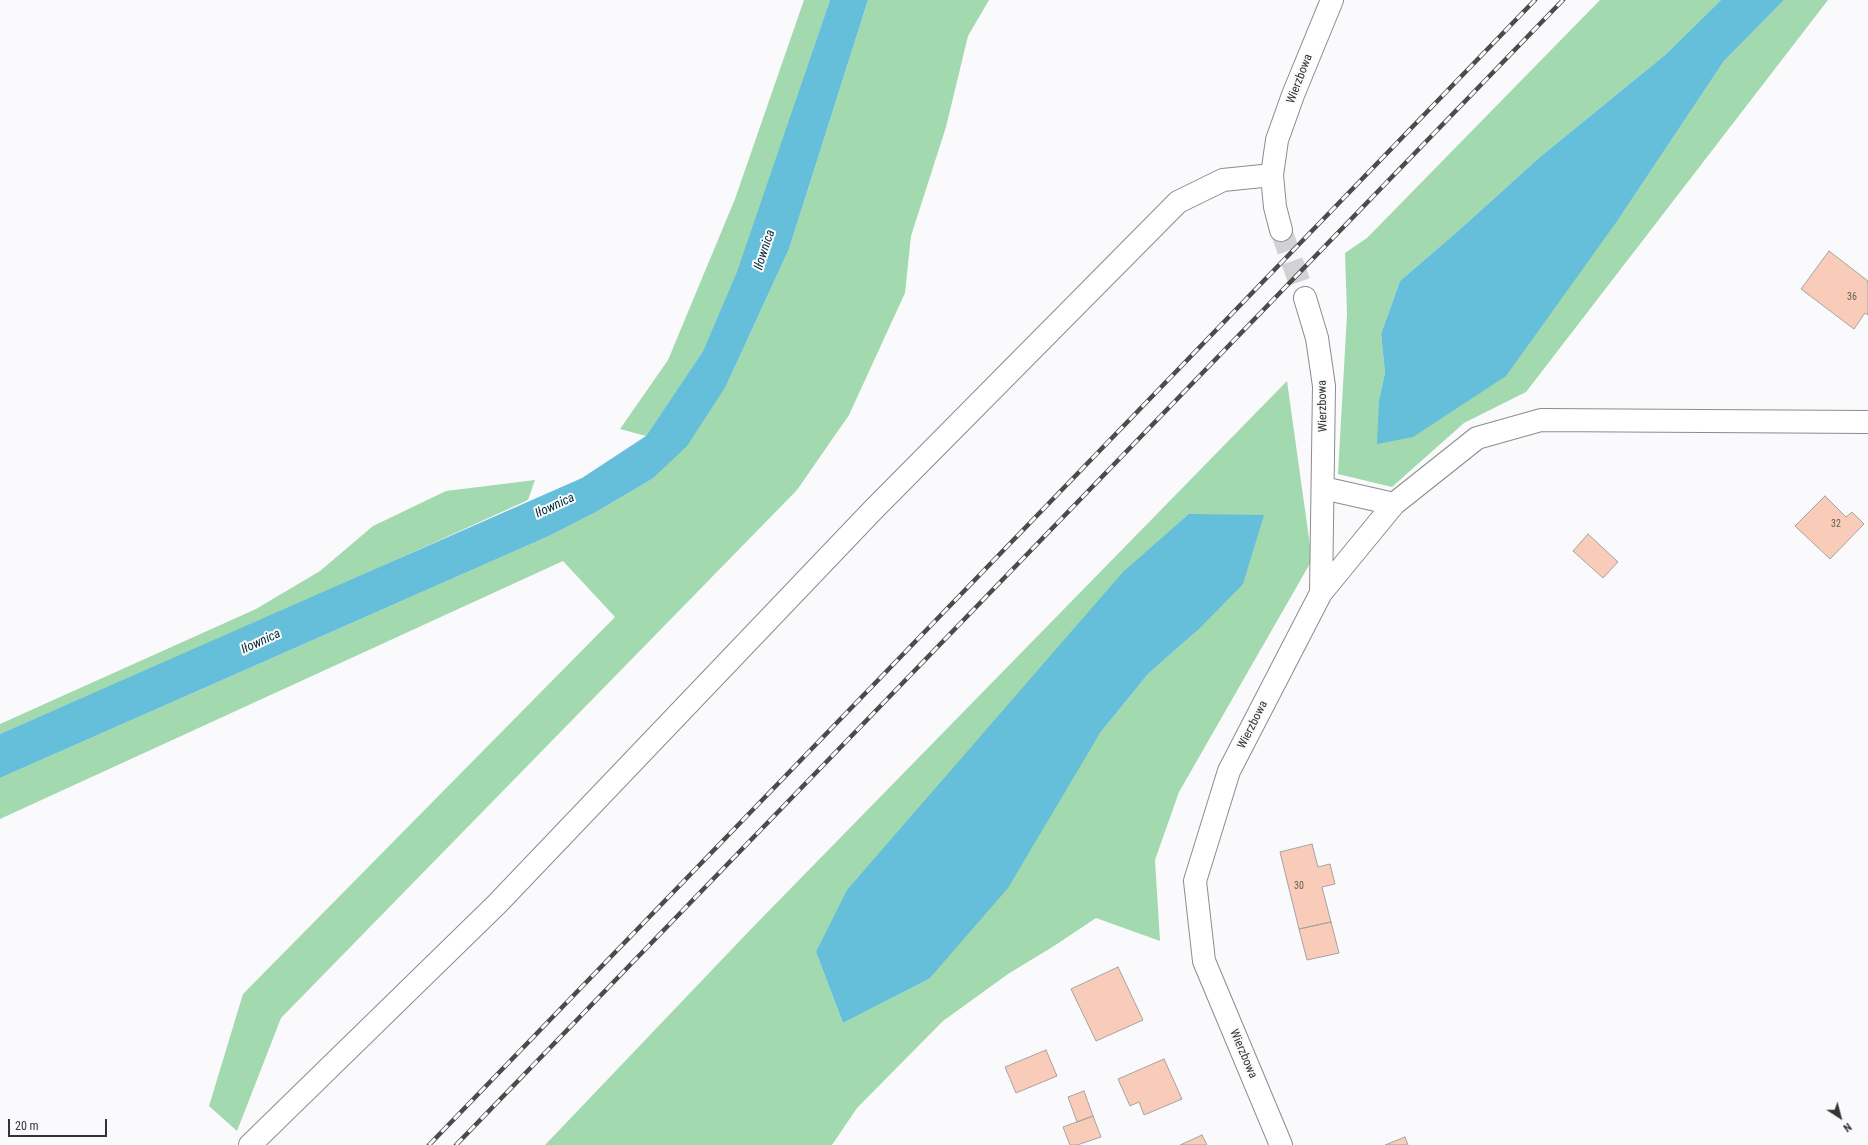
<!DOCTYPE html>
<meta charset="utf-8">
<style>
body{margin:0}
#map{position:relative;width:1868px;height:1145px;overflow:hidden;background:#fafafc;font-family:"Roboto Condensed",sans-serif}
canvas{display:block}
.north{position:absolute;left:1820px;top:1097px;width:40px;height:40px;-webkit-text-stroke:3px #fafafc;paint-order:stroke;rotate:144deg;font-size:11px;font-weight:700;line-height:16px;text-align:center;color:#343435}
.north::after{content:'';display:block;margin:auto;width:14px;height:18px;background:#343435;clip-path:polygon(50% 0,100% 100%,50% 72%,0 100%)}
.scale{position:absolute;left:8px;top:1119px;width:99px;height:18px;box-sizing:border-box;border:2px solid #343435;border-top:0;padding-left:5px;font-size:12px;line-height:14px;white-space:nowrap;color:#343435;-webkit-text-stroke:3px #fafafc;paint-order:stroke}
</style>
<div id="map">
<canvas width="1868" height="1145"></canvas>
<div class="north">N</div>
<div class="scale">20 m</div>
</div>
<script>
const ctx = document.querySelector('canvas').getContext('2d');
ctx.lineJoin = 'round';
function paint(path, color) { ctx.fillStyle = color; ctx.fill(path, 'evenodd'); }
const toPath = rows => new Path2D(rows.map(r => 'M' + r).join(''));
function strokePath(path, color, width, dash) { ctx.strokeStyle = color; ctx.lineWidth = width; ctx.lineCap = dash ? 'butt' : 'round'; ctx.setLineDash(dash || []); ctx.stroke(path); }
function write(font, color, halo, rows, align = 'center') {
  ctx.font = font + ' "Roboto Condensed",sans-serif'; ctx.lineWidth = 4; ctx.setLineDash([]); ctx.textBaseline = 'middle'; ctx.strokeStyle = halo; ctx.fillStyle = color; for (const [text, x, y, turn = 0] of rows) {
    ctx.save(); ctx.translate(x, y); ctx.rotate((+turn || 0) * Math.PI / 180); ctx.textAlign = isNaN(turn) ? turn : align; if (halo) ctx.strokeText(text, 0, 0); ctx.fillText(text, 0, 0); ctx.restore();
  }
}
const green = toPath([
 [804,0,830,0,738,272,703,351,646,436,620,429,668,360,735,199],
 [868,0,989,0,968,36,946,127,911,236,905,293,849,415,797,490,281,1018,237,1131,209,1106,243,994,615,617,563,561,0,819,0,778,549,536,596,512,652,479,726,386,789,249],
 [1600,0,1721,0,1665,55,1540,157,1458,231,1400,281,1381,334,1385,373,1379,400,1620,217,1724,61,1784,0,1828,0,1526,392,1464,423,1392,487,1338,474,1347,314,1345,253,1367,238],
 [1287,381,1312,560,1179,792,1155,860,1160,941,1096,918,1054,946,1008,974,943,1021,857,1108,832,1145,545,1145,753,927],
 [1200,628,1148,674,1100,733,1068,783,929,979,843,1023,816,952],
 [535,480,528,500,301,603,0,734,0,724,256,609,320,571,373,526,446,491]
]);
const water = toPath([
 [830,0,868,0,789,249,726,386,687,446,652,479,596,512,549,536,0,778,0,734,582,478,646,436,703,351,737,272],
 [1721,0,1784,0,1724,61,1620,217,1506,376,1413,437,1377,444,1379,400,1385,373,1381,334,1400,281,1458,231,1540,157,1665,55],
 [1189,514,1264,515,1243,584,1200,628,1148,674,1100,733,1008,888,929,979,843,1023,816,952,847,890,1123,572]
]);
const building = toPath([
 [1829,251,1868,281,1868,315,1865,313,1854,329,1801,289,1829,251],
 [1825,496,1846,517,1852,512,1864,524,1830,559,1795,526,1825,496],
 [1588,534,1618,562,1603,578,1573,551,1588,534],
 [1312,844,1318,867,1330,864,1335,884,1322,887,1331,922,1299,929,1280,852,1312,844],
 [1331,922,1339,953,1307,960,1299,929,1331,922],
 [1118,967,1143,1020,1096,1041,1071,989,1118,967],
 [1046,1050,1057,1076,1016,1093,1005,1067,1046,1050],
 [1164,1059,1182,1099,1144,1115,1139,1102,1130,1106,1118,1079,1164,1059],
 [1084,1091,1093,1116,1077,1122,1068,1097,1084,1091],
 [1093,1116,1101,1137,1077,1145,1070,1145,1063,1127,1093,1116],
 [1202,1135,1207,1145,1180,1145,1202,1135],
 [1405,1137,1408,1145,1385,1145,1405,1137]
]);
const minorTunnel = toPath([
 [1281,230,1305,298]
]);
const minor = toPath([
 [1281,230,1275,207,1272,175,1277,140,1293,95,1332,0],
 [1323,488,1394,504],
 [1321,593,1394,504,1477,438,1541,420,1868,422],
 [250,1145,497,904,873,510,1178,202,1223,180,1272,175],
 [1281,1145,1204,961,1195,881,1229,771,1321,593,1324,386,1317,338,1305,298]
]);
const rail = toPath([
 [429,1145,1535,0],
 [456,1145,1563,0]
]);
const numberNames = [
 ["36",1852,297],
 ["32",1836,524],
 ["30",1299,886]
];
const streetNames = [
 ["Wierzbowa",1300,79,-69],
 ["Wierzbowa",1323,406,-91],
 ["Wierzbowa",1253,725,-63],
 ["Wierzbowa",1243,1054,67]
];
const waterNames = [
 ["Iłownica",765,250,-72],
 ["Iłownica",555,506,-25],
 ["Iłownica",261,642,-25]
];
paint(green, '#a3d9ae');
paint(water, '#65beda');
paint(building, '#f8ccb8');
strokePath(building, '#a5a3a2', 1);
strokePath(minorTunnel, '#d2d2d4', 22, [22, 11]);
strokePath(minor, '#8b8c8d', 24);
strokePath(minor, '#fff', 22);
strokePath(rail, '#4b4b4c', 4.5);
strokePath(rail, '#fafafc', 3, [9]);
write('10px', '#655a56', null, numberNames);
write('12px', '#343435', '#fafafc', streetNames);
write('italic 13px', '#022e3a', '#fafafc', waterNames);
</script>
